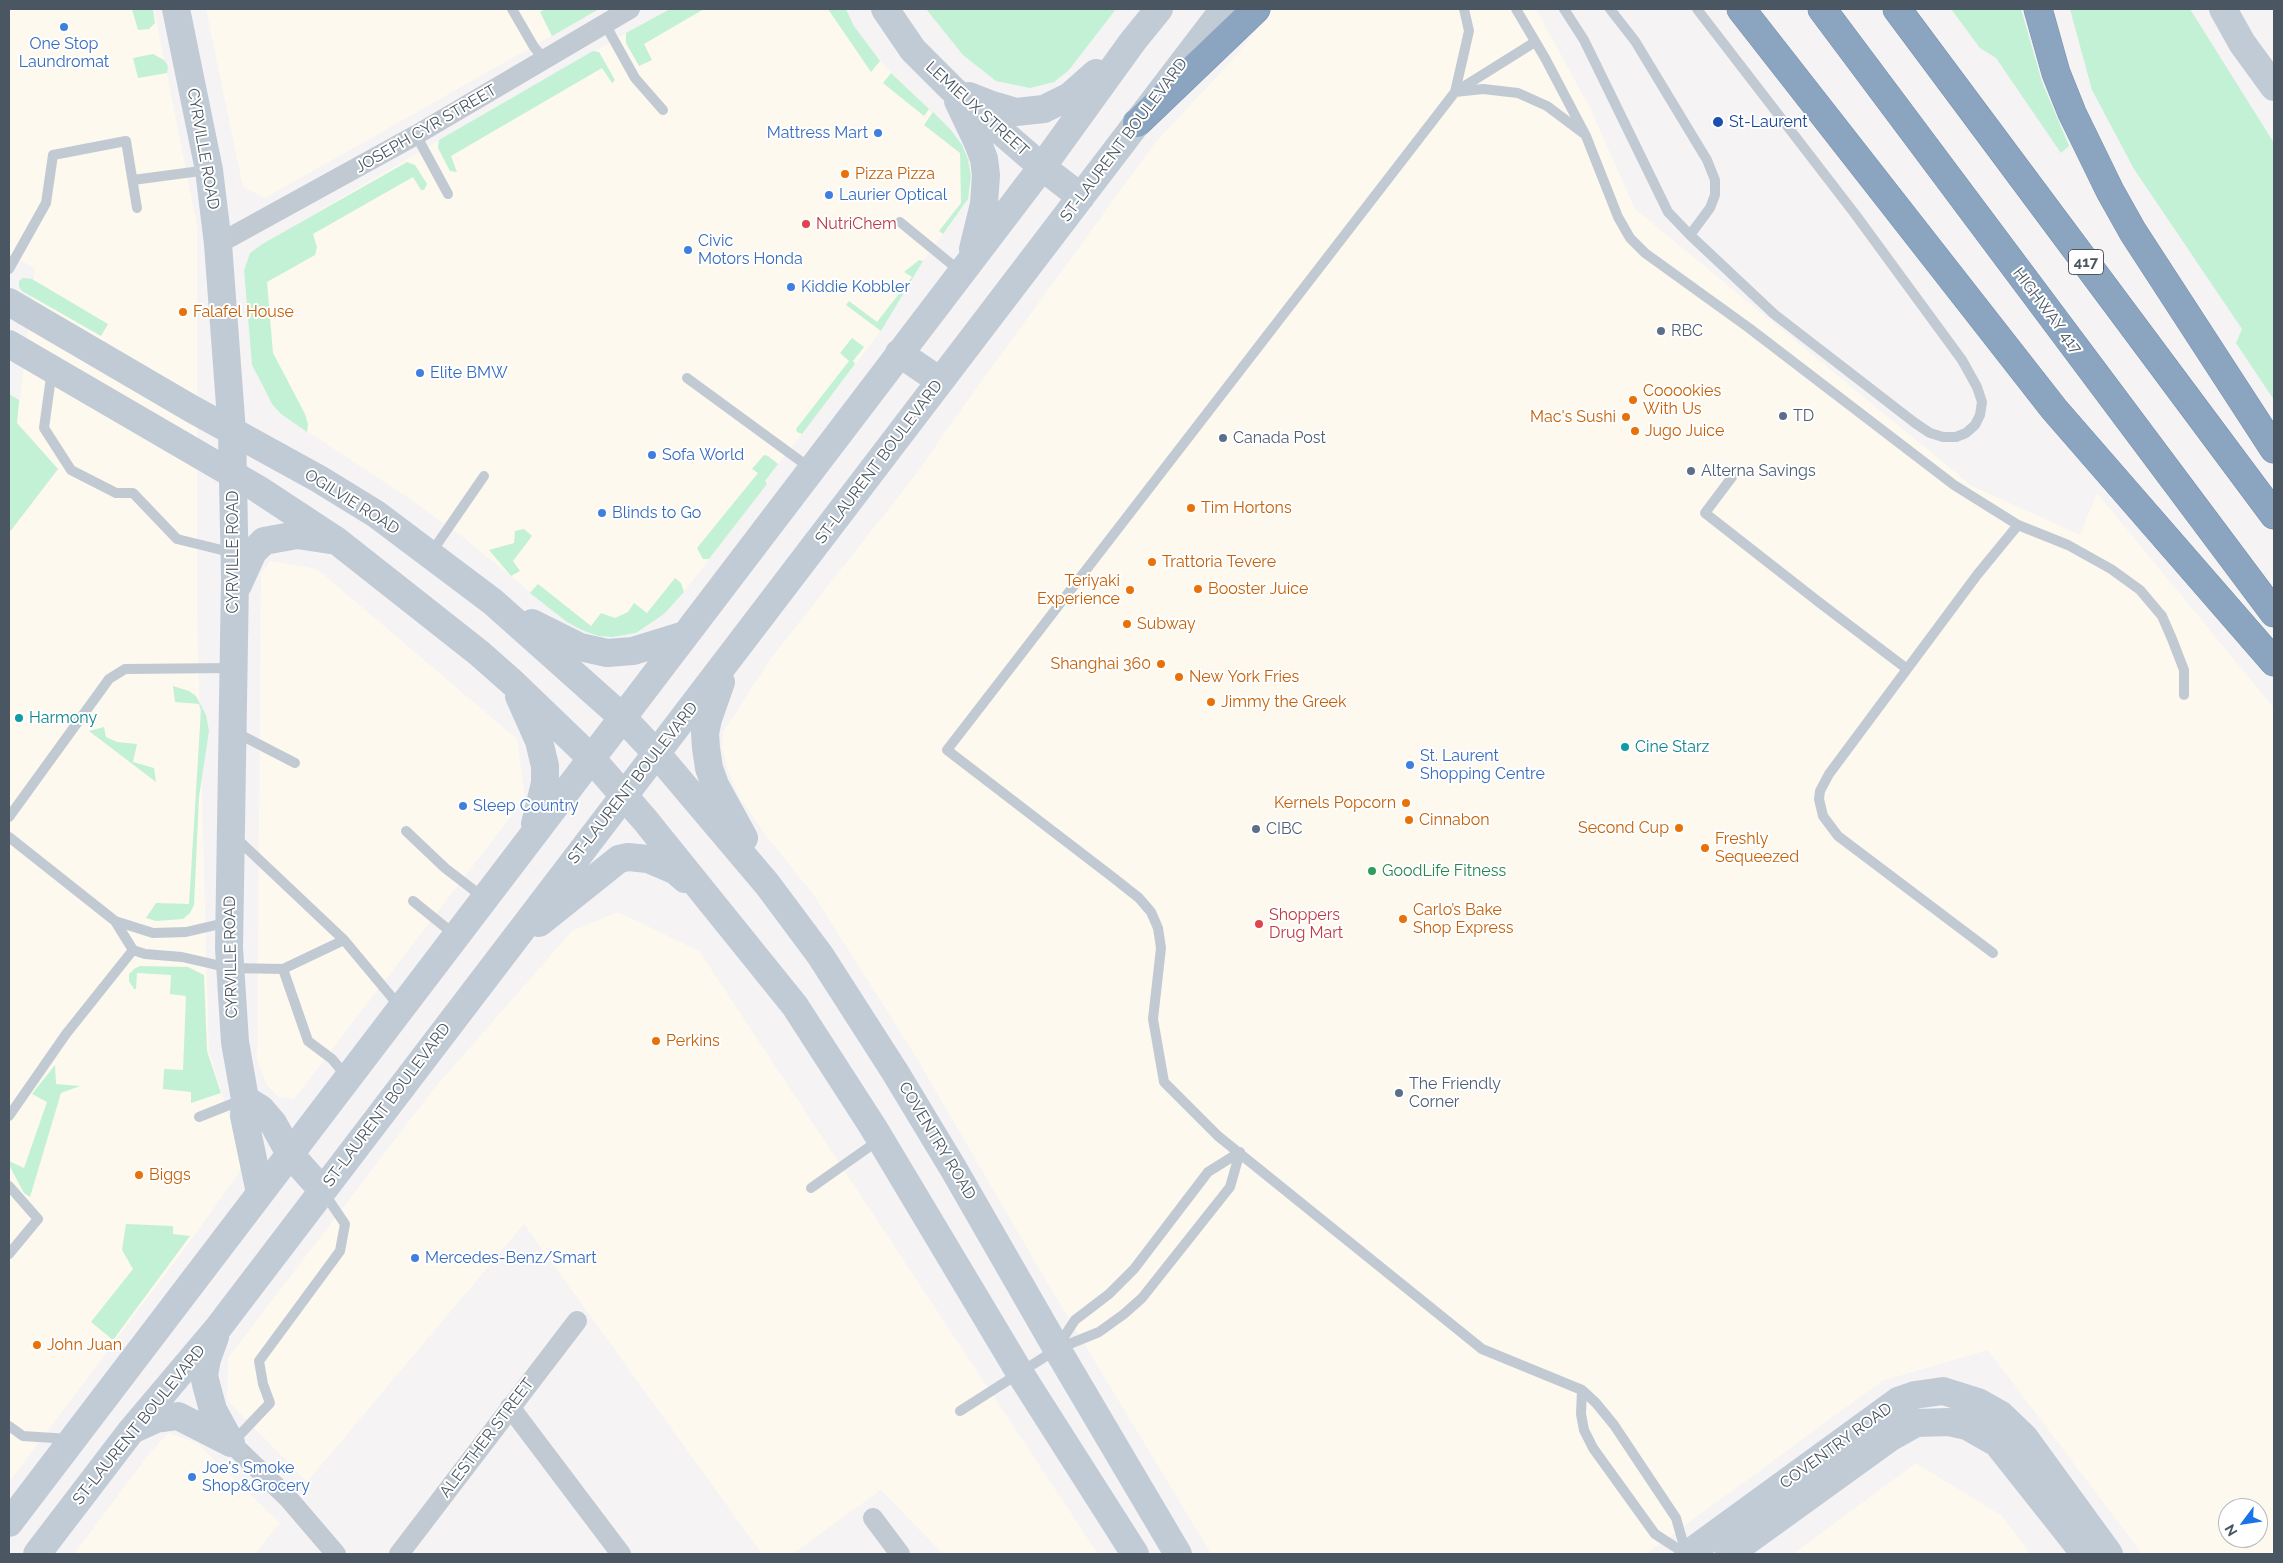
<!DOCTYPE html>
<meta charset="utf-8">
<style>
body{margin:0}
#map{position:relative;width:2283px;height:1563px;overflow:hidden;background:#f5f3f3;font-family:Raleway,sans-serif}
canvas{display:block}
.frame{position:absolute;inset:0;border:10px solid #4a5661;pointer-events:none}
.north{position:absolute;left:2218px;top:1498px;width:50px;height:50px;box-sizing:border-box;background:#fff;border:1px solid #b7bbc0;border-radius:50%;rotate:239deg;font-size:14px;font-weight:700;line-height:20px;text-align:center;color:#4a5661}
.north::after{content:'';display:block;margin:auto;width:18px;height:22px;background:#1a73e8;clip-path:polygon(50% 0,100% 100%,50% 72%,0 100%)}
</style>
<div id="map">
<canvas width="2283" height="1563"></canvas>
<div class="frame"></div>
<div class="north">N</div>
</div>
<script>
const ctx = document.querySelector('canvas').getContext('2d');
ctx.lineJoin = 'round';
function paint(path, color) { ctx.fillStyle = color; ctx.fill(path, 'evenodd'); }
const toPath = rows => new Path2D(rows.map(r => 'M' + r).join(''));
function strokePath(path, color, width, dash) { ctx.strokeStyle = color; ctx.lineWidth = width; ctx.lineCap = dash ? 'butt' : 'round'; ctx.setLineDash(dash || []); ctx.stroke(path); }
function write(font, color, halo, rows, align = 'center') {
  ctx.font = font + ' Raleway,sans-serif'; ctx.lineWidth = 4; ctx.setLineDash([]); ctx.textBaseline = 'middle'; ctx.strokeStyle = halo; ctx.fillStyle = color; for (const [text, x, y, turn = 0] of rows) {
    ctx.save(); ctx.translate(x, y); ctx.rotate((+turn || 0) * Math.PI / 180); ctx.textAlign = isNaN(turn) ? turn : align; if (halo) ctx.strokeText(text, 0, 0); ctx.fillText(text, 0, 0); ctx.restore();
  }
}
const commercial = toPath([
 [9,9,154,9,197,226,197,614,209,1051,240,1151,240,1171,194,1236,9,1482,9,533,58,469,17,423,35,269,9,253],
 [206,9,599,9,265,198,243,187],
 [670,9,846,9,854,26,880,61,957,138,968,159,970,190,966,203,923,261,881,331,765,481,767,484,684,592,664,614,636,633,613,637,598,636,567,622,459,534,407,497,281,414,263,389,252,365,244,270,250,253,264,243,513,97],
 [1273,9,1536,9,1591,110,1635,209,1972,486,2080,535,2097,493,2274,708,2274,1554,2142,1554,1988,1350,1882,1381,1646,1554,1211,1554,1044,1277,916,1057,813,894,765,834,741,800,729,773,722,747,723,732,772,657,920,469,949,426,1155,143,1235,57],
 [2228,1508,2258,1508,2258,1538,2228,1538],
 [270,561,317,569,517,739,525,798,294,1099,278,1097,266,1084,257,1059,261,574],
 [618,912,699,951,1098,1554,943,1554,881,1490,792,1554,762,1554,524,1224,307,1482,227,1400,228,1358,432,1091,572,931],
 [168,1433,197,1443,280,1523,255,1554,74,1554,149,1454],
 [1916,1463,2002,1516,2030,1554,1793,1554]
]);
const green = toPath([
 [132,9,153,9,155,23,149,29,138,30],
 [545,9,599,9,552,36,540,12],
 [670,9,704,9,644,44,652,60,639,66,626,43,626,33],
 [828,9,846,9,854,26,880,61,871,72],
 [926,9,1116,9,1069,70,1054,82,1030,88,996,81,963,55],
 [1951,9,2021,9,2042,82,2069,146,2061,153,1996,58,1980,48],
 [2070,9,2190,9,2274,143,2274,400,2236,343,2242,329,2134,169,2092,90],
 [593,51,599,52,615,80,612,83,602,68,451,156,457,172,450,171,438,148,439,140],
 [153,54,164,60,168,66,167,73,138,78,133,58],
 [891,73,929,109,924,116,883,83],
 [933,112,951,130,962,145,968,159,971,176,968,199,943,234,939,231,961,203,960,153,924,125],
 [407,162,415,165,427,184,424,190,421,190,413,177,313,234,317,247,315,255,267,282,273,353,305,414,308,424,307,432,281,414,272,404,252,365,244,270,250,253,264,243],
 [919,260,923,261,881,331,846,305,849,301,877,322,912,277,904,272],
 [23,278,32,279,108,324,101,336,22,291,19,287,19,281],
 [852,338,864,347,853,361,855,364,802,434,797,432,796,429,849,361,840,353],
 [9,394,19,400,17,423,58,469,9,533],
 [764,455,768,456,778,464,765,481,767,484,709,559,703,559,697,548,758,473,752,469],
 [524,529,532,536,513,561,520,571,511,576,489,550,514,543,515,531],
 [675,578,681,583,684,592,664,614,636,633,613,637,598,636,582,630,567,622,530,593,538,584,591,626,601,613,615,618,628,612,634,603,647,613],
 [173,686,189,691,196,696,206,715,209,731,199,797,194,905,190,913,183,919,156,921,146,918,156,903,189,904,201,710,199,704,175,702],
 [104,727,106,737,117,742,137,744,133,762,154,768,156,782,89,731],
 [140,966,188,967,204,975,207,1051,221,1093,191,1103,191,1092,163,1089,164,1069,183,1070,186,996,170,994,171,975,137,973,136,989,134,989,129,981,129,974,134,969],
 [55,1065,56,1084,80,1086,61,1093,30,1197,24,1193,9,1165,9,1161,24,1168,47,1102,32,1094],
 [126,1224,173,1226,173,1234,190,1236,113,1340,91,1322,133,1269,122,1250]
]);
const lane = toPath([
 [512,9,534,47,545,60],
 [1464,9,1469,31,1455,92,1483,89,1518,93,1547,106,1583,133],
 [1516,9,1545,58,1586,136,1618,217,1630,238,1645,253,1749,328,1954,485,2018,525,2068,545,2111,569,2140,590,2162,616,2172,639,2184,670,2184,695],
 [1564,9,1584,40,1668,212,1690,235,1774,314,1915,423,1930,433,1943,437,1956,437,1966,433,1975,425,1980,415,1982,402,1977,387,1962,360,1855,214,1697,9],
 [1610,9,1635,41,1707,160,1715,180,1715,195,1710,208,1690,235],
 [605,24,635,78,663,110],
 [1535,42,1455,92,947,750,1115,879,1139,898,1151,912,1158,928,1161,948,1153,1019,1164,1082,1218,1136,1482,1349,1582,1390,1596,1403,1614,1425,1676,1518,1686,1553],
 [416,135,448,194],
 [133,180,208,170],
 [900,222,961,272],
 [9,269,46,203,53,155,126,141,137,208],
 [52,370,44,428,71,470,116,493,133,493,177,539,234,553],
 [687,378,810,468],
 [1732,477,1705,513,1820,603,1907,669],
 [431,553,484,476],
 [235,732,295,763],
 [9,817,109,679,125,669,232,668],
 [406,831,445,868,484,898],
 [9,837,115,921,133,950,145,954,182,957,230,968,283,969],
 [235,837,344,940,400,1007],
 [413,901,455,935],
 [115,921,153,933,186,932,229,922],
 [344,940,283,969,308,1041,332,1059,347,1077],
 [1993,953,1838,836,1823,816,1819,799,1820,791,1829,774,1977,575,2018,525],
 [9,1116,66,1034,133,950],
 [199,1117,244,1099],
 [9,1186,38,1219,9,1254],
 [811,1188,879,1140],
 [1058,1346,1075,1320,1109,1294,1134,1269,1208,1172,1240,1152],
 [1582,1390,1581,1414,1584,1430,1593,1448,1655,1534,1686,1554],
 [960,1411,1057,1349,1099,1332,1124,1314,1142,1298,1230,1187,1240,1152],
 [9,1426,23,1436,69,1439],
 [232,1443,270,1403,263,1384,259,1361,340,1251,345,1224,324,1193]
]);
const street = toPath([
 [218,244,416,135,630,9],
 [510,1407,621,1554],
 [231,1443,288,1498,336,1554],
 [873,1518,900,1554],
 [399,1554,577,1321]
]);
const secondary = toPath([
 [176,9,209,170,218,244,232,432,235,579,229,948,235,1042,245,1099,244,1116,260,1193],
 [885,9,913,50,952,89,1042,167,1081,197],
 [2223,9,2242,43,2274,87],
 [969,96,992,105,1016,112,1044,109,1070,96,1096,73],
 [958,101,978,143,984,159,986,175,984,204,973,249],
 [9,302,192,409,319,479,376,514,493,602,622,717,657,754,767,884,820,955,895,1072,953,1168,1057,1349,1178,1554],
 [9,344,258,489,337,541,479,653,513,683,591,758,645,820,795,1006,873,1127,1023,1378,1135,1554],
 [899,353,940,381],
 [238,585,253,552,264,541,297,535,330,540],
 [532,623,580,647,607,653,633,651,685,635],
 [721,682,708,719,705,733,706,748,709,768,715,785,744,838],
 [519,696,539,741,545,766,545,783,535,824],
 [539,923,619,859,628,857,648,859,676,871,685,879],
 [245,1099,261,1109,273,1123,290,1154,322,1190],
 [215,1337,207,1359,204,1375,206,1384,213,1410,231,1443],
 [134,1429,156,1419,178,1416,231,1443],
 [9,1523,1042,167,1133,41,1159,9],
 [37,1554,131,1431,218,1328,1224,9],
 [1688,1554,1898,1401,1915,1395,1943,1391,1978,1402,2001,1415,2024,1437,2109,1554],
 [1729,1554,1891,1437,1916,1423,1949,1422,1967,1426,1997,1443,2085,1554]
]);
const highway = toPath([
 [1741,9,2054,409,2274,662],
 [1822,9,2274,613],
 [1897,9,2274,515],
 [2038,9,2056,73,2072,113,2110,191,2133,232,2274,449],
 [1137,123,1256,9]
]);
const markers = [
 [64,27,5,"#3f7fe0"],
 [1718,122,6,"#1a4fb4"],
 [878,133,5,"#3f7fe0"],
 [845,174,5,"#e8710a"],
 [829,195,5,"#3f7fe0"],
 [806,224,5,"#e0444e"],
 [688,250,5,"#3f7fe0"],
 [791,287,5,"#3f7fe0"],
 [183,312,5,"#e8710a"],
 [1661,331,5,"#5c6f8a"],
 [420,373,5,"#3f7fe0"],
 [1633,400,5,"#e8710a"],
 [1783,416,5,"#5c6f8a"],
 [1626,417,5,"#e8710a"],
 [1635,431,5,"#e8710a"],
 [1223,438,5,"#5c6f8a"],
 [652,455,5,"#3f7fe0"],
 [1691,471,5,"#5c6f8a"],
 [1191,508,5,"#e8710a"],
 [602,513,5,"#3f7fe0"],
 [1152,562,5,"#e8710a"],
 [1198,589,5,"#e8710a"],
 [1130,590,5,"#e8710a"],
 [1127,624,5,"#e8710a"],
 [1161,664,5,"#e8710a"],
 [1179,677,5,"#e8710a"],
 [1211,702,5,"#e8710a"],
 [19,718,5,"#0f9aa8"],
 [1625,747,5,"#0f9aa8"],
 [1410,765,5,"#3f7fe0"],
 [1406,803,5,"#e8710a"],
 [463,806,5,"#3f7fe0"],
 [1409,820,5,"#e8710a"],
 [1679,828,5,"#e8710a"],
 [1256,829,5,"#5c6f8a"],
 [1705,848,5,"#e8710a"],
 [1372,871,5,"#2e9e5b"],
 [1403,919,5,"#e8710a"],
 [1259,924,5,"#e0444e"],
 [656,1041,5,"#e8710a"],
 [1399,1093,5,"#5c6f8a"],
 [139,1175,5,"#e8710a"],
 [415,1258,5,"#3f7fe0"],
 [37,1345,5,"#e8710a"],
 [192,1477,5,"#3f7fe0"]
];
const shields = [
 [2086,262,35]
];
const shieldNames = [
 ["417",2086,262]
];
const shopNames = [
 ["One Stop",64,44,"center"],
 ["Laundromat",64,62,"center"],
 ["Mattress Mart",868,133,"right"],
 ["Laurier Optical",839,195],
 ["Civic",698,241],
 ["Motors Honda",698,259],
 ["Kiddie Kobbler",801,287],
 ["Elite BMW",430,373],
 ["Sofa World",662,455],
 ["Blinds to Go",612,513],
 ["St. Laurent",1420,756],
 ["Shopping Centre",1420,774],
 ["Sleep Country",473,806],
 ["Mercedes-Benz/Smart",425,1258],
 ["Joe's Smoke",202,1468],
 ["Shop&Grocery",202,1486]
];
const streetNames = [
 ["LEMIEUX STREET",977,109,42],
 ["JOSEPH CYR STREET",426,129,-30],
 ["ST-LAURENT BOULEVARD",1124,140,-53],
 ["CYRVILLE ROAD",203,149,80],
 ["HIGHWAY 417",2047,311,53],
 ["ST-LAURENT BOULEVARD",879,462,-53],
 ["OGILVIE ROAD",352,502,32],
 ["CYRVILLE ROAD",233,552,-90],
 ["ST-LAURENT BOULEVARD",633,783,-52],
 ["CYRVILLE ROAD",231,957,-91],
 ["ST-LAURENT BOULEVARD",387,1105,-53],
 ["COVENTRY ROAD",937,1141,59],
 ["ST-LAURENT BOULEVARD",139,1425,-51],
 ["ALESTHER STREET",487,1438,-53],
 ["COVENTRY ROAD",1836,1446,-36]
];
const transitNames = [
 ["St-Laurent",1729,122]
];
const foodNames = [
 ["Pizza Pizza",855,174],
 ["Falafel House",193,312],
 ["Cooookies",1643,391],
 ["With Us",1643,409],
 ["Mac's Sushi",1616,417,"right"],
 ["Jugo Juice",1645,431],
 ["Tim Hortons",1201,508],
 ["Trattoria Tevere",1162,562],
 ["Teriyaki",1120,581,"right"],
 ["Experience",1120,599,"right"],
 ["Booster Juice",1208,589],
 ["Subway",1137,624],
 ["Shanghai 360",1151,664,"right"],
 ["New York Fries",1189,677],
 ["Jimmy the Greek",1221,702],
 ["Kernels Popcorn",1396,803,"right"],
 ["Cinnabon",1419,820],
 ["Second Cup",1669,828,"right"],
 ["Freshly",1715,839],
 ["Sequeezed",1715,857],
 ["Carlo’s Bake",1413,910],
 ["Shop Express",1413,928],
 ["Perkins",666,1041],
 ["Biggs",149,1175],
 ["John Juan",47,1345]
];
const healthNames = [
 ["NutriChem",816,224],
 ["Shoppers",1269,915],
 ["Drug Mart",1269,933]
];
const serviceNames = [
 ["RBC",1671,331],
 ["TD",1793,416],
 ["Canada Post",1233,438],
 ["Alterna Savings",1701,471],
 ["CIBC",1266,829],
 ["The Friendly",1409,1084],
 ["Corner",1409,1102]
];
const cultureNames = [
 ["Harmony",29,718],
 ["Cine Starz",1635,747]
];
const leisureNames = [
 ["GoodLife Fitness",1382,871]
];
paint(commercial, '#fdf9ef');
paint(green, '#c3f1d5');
strokePath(highway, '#7690ad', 29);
strokePath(lane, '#c1cad2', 10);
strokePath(street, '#c1cad2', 20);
strokePath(secondary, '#c1cbd6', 28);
strokePath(highway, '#8ba5c1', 28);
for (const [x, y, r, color] of markers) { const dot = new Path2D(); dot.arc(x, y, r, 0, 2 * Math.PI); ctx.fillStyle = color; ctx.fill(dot); strokePath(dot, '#fff', 2); }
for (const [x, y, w] of shields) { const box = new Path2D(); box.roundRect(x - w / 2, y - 12.5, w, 25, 4); ctx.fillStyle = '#fff'; ctx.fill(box); strokePath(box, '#4a5661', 1); }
write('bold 15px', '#4a5661', null, shieldNames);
write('16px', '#366cbe', '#fff', shopNames, 'left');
write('16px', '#4a5661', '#fff', streetNames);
write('16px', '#164399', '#fff', transitNames, 'left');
write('16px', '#c56008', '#fff', foodNames, 'left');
write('16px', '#be3a42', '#fff', healthNames, 'left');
write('16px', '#4e5e75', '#fff', serviceNames, 'left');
write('16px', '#0d838f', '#fff', cultureNames, 'left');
write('16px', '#27864d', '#fff', leisureNames, 'left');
</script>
